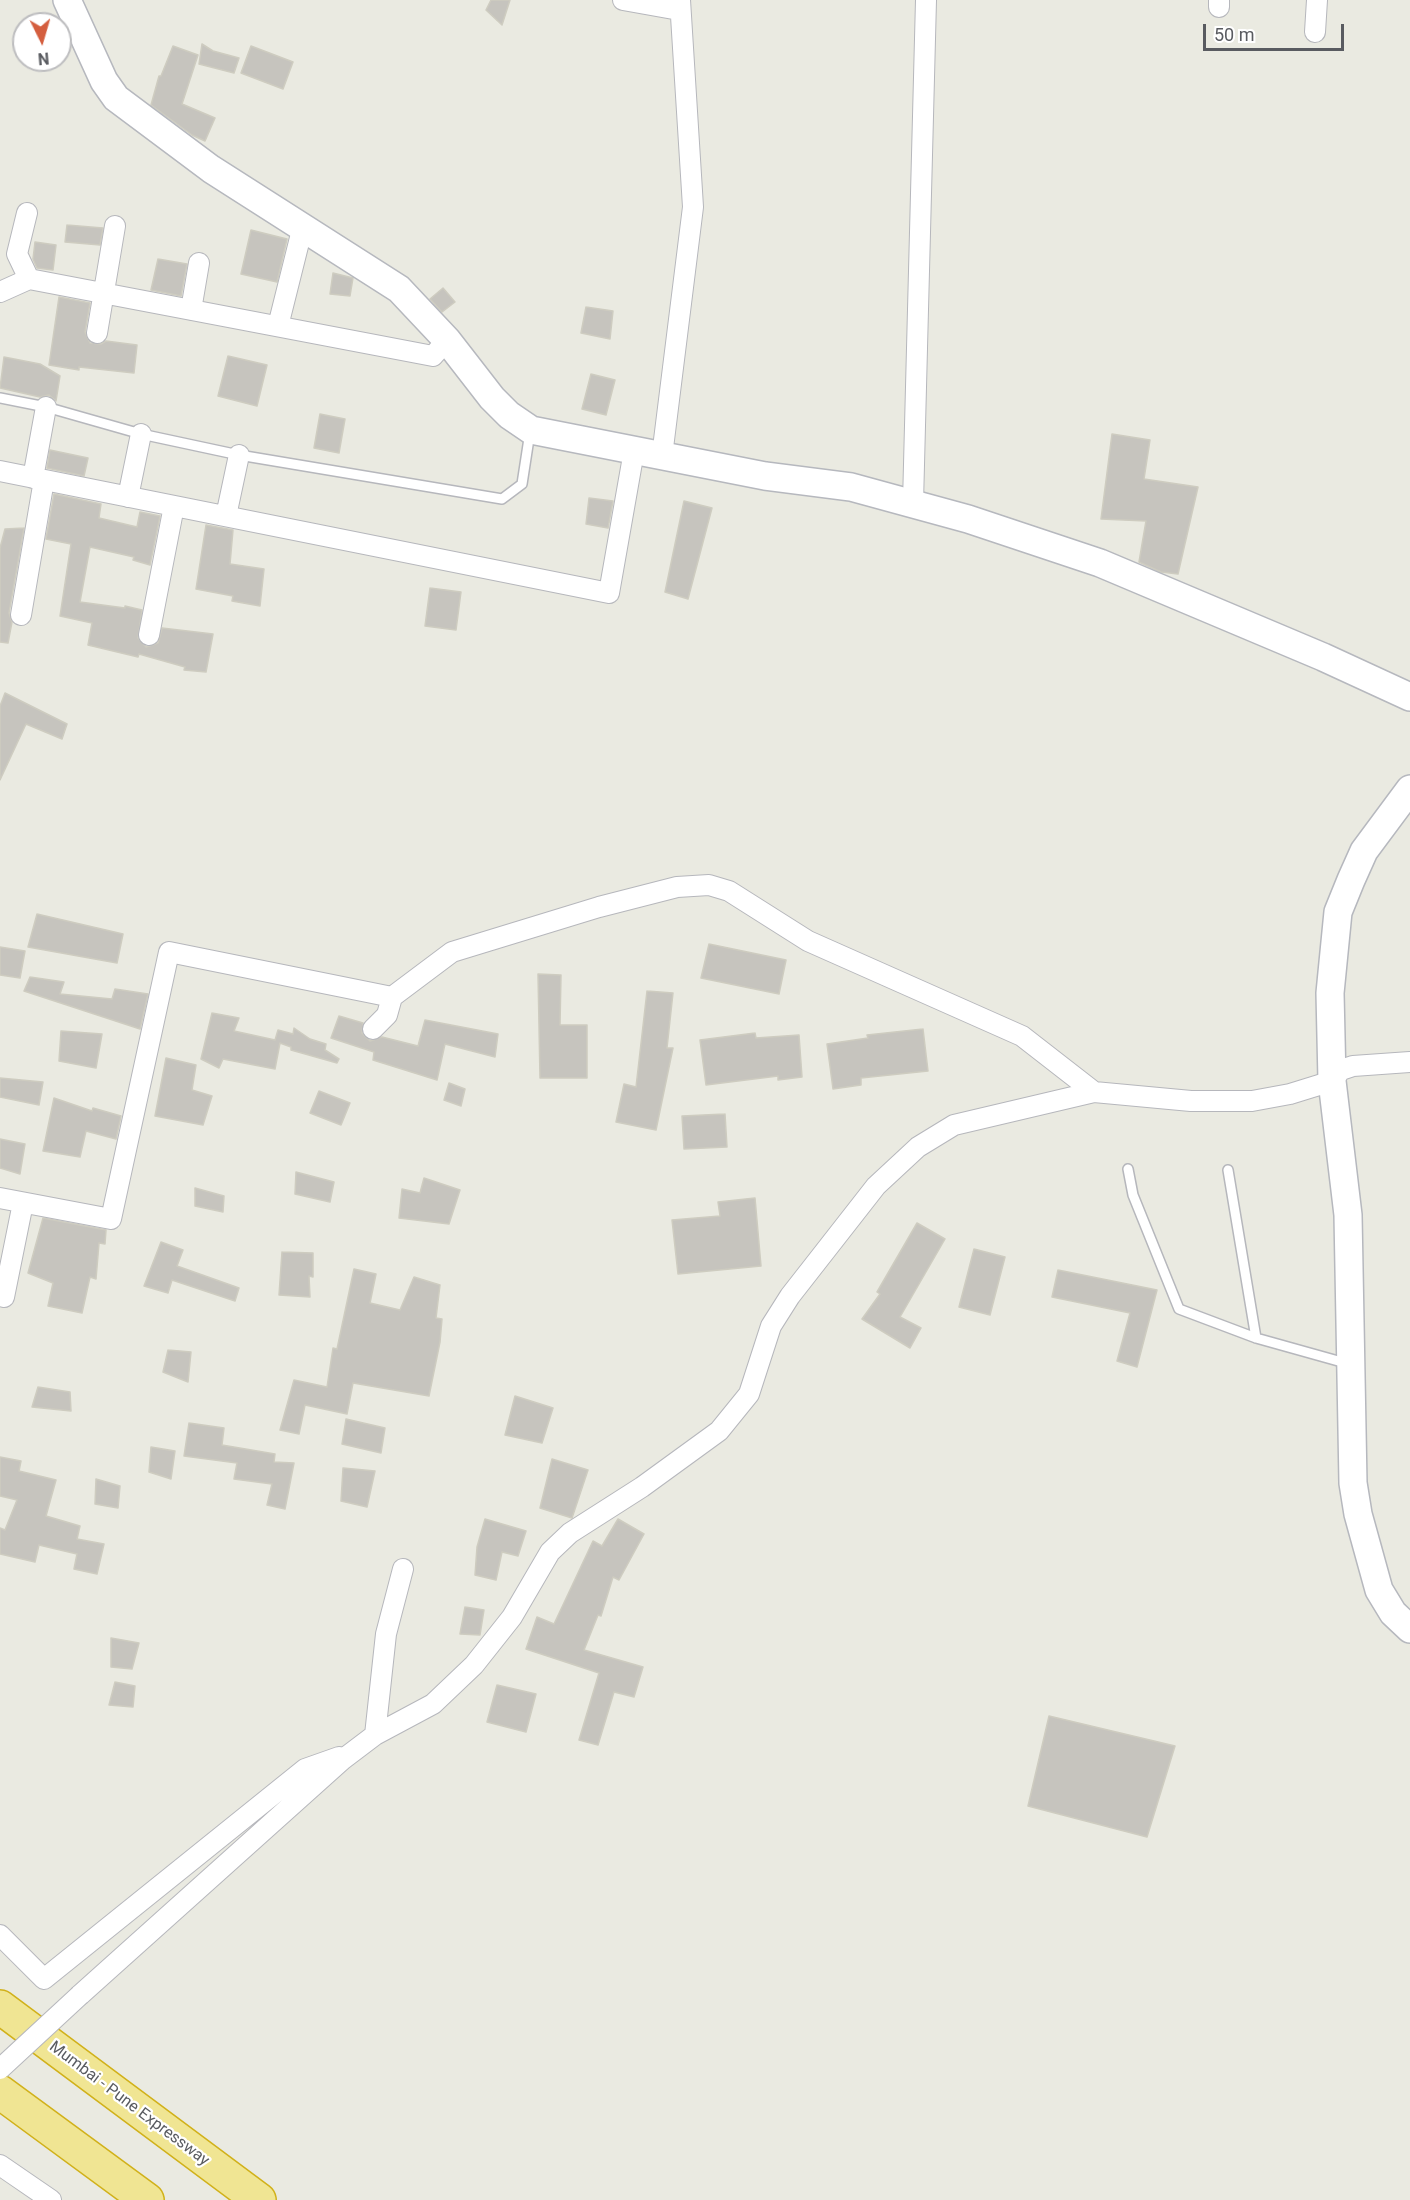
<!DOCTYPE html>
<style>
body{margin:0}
#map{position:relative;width:1410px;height:2200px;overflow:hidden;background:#eaeae1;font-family:Roboto,sans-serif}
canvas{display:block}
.north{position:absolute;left:12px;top:12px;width:60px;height:60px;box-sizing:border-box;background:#fff;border:2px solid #bdbdbf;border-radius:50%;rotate:175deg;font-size:16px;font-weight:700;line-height:24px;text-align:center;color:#595b60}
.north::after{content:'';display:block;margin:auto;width:21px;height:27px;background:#d45e3e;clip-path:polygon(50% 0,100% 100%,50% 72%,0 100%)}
.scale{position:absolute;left:1203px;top:24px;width:141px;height:27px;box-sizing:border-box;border:3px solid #595b60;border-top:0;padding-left:8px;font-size:18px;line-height:21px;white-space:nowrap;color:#595b60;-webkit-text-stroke:4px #fff;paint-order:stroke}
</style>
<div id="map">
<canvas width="1410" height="2200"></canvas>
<div class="north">N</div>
<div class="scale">50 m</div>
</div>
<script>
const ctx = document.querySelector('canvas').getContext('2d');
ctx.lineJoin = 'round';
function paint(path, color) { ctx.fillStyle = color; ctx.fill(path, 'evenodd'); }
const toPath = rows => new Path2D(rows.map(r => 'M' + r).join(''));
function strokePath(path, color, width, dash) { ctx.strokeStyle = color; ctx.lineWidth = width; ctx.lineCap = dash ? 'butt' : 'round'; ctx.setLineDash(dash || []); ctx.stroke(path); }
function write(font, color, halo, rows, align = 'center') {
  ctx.font = font + ' Roboto,sans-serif'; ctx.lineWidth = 4.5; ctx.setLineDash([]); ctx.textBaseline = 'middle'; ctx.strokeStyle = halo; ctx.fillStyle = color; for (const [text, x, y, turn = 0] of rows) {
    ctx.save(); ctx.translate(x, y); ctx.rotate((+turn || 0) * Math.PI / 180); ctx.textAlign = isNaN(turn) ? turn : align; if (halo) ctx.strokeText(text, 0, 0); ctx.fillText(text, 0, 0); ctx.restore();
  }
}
const building = toPath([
 [491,0,510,0,502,25,486,10,491,0],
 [202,44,213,51,239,58,234,73,199,64,202,44],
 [173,46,198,55,182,104,215,118,205,141,192,135,151,105,159,76,161,76,173,46],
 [251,46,293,62,283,89,241,73,251,46],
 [67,225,103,228,100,245,65,242,67,225],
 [251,230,287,239,277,282,241,274,251,230],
 [35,242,56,245,53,270,37,268,33,259,35,242],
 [158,259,187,264,181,296,151,290,158,259],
 [333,273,353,278,350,296,330,294,333,273],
 [443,288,455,302,442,312,430,299,443,288],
 [59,297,90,303,85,332,90,343,101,344,106,341,137,345,134,373,79,367,79,370,49,365,59,297],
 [586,307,613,311,610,339,581,333,586,307],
 [228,356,267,365,257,406,218,396,228,356],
 [4,357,40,364,60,376,56,401,49,395,40,397,0,388,4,357],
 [591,374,615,380,606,415,582,409,591,374],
 [320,414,345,419,339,453,314,448,320,414],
 [1112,434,1150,440,1144,479,1198,487,1178,574,1161,572,1139,562,1146,521,1101,519,1112,434],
 [50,450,88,458,84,476,47,468,50,450],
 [54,494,101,504,99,518,137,527,140,512,160,516,150,565,133,560,134,557,90,547,80,602,125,608,125,606,142,610,138,638,146,647,158,643,162,628,213,634,206,672,184,670,185,667,139,654,138,657,88,645,92,623,60,616,71,544,46,539,54,494],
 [589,498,613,501,608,528,586,524,589,498],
 [684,501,712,508,688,599,665,592,684,501],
 [206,525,233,530,230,564,264,569,260,606,232,601,233,596,196,589,206,525],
 [24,528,9,613,12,622,8,643,0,642,0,548,5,529,24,528],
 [430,588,461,592,456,630,425,626,430,588],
 [5,693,67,724,62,739,26,724,0,780,0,706,5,693],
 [37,914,123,934,117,963,28,947,37,914],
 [709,944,786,960,779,994,701,978,709,944],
 [0,947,25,951,20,978,0,975,0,947],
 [538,974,561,975,560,1025,587,1025,587,1078,540,1078,538,974],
 [30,977,64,982,60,994,112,999,115,989,148,994,140,1029,24,991,30,977],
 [647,991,673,993,667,1048,673,1048,656,1130,616,1122,624,1084,636,1087,647,991],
 [212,1013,239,1018,234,1031,275,1040,278,1030,293,1034,294,1028,310,1039,326,1044,325,1050,339,1059,337,1063,291,1050,291,1047,280,1043,275,1069,223,1059,219,1068,201,1059,212,1013],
 [339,1016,363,1023,362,1033,370,1041,382,1037,418,1046,425,1020,498,1034,495,1057,445,1044,437,1080,373,1060,374,1052,331,1038,339,1016],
 [923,1029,928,1071,861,1078,861,1085,833,1089,827,1044,868,1038,867,1035,923,1029],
 [61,1031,102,1034,96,1068,59,1061,61,1031],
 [755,1033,756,1038,799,1035,802,1077,778,1080,778,1076,706,1085,700,1040,755,1033],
 [166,1058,196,1065,192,1090,212,1096,203,1125,155,1116,166,1058],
 [0,1078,43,1082,39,1105,0,1097,0,1078],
 [449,1083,465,1089,461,1106,444,1100,449,1083],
 [319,1091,350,1103,341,1125,310,1113,319,1091],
 [54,1098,92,1111,93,1108,121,1116,116,1139,86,1131,80,1157,43,1151,54,1098],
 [725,1114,727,1147,684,1149,682,1116,725,1114],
 [0,1139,25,1144,20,1174,0,1168,0,1139],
 [296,1172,334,1182,330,1202,295,1194,296,1172],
 [424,1178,460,1190,449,1224,399,1218,402,1189,420,1193,424,1178],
 [195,1188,224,1196,223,1212,195,1206,195,1188],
 [755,1198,761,1266,678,1274,672,1220,720,1216,718,1202,755,1198],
 [43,1218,106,1230,105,1244,99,1243,96,1279,90,1277,82,1313,48,1306,53,1283,28,1273,43,1218],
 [917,1223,945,1239,900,1317,921,1328,910,1348,862,1319,880,1294,877,1292,917,1223],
 [161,1242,183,1250,177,1266,239,1288,235,1301,172,1280,168,1293,144,1286,161,1242],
 [974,1249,1005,1257,990,1315,959,1307,974,1249],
 [282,1252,313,1253,313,1277,309,1276,310,1297,279,1295,282,1252],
 [354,1269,376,1274,370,1303,400,1310,414,1277,440,1285,436,1318,442,1319,440,1342,429,1396,353,1383,347,1414,305,1405,299,1434,280,1430,294,1380,327,1387,333,1348,337,1349,354,1269],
 [1058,1270,1157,1290,1137,1367,1117,1361,1130,1313,1052,1297,1058,1270],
 [168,1350,191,1352,188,1382,163,1372,168,1350],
 [38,1387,70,1392,71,1411,32,1407,38,1387],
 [515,1396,553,1408,542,1443,505,1435,515,1396],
 [346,1419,385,1428,381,1453,342,1444,346,1419],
 [189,1423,224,1428,222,1445,275,1454,274,1462,294,1463,285,1509,267,1505,272,1484,234,1479,237,1463,184,1456,189,1423],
 [151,1447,175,1451,171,1479,149,1472,151,1447],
 [0,1457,21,1461,19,1471,56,1480,46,1516,80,1526,77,1539,104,1544,97,1574,74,1569,77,1554,39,1545,35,1562,0,1554,0,1528,5,1530,17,1500,0,1496,0,1457],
 [552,1459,588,1470,572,1518,540,1508,552,1459],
 [343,1468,375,1471,367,1507,341,1501,343,1468],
 [96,1479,120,1486,118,1508,95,1504,96,1479],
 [485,1519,526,1531,518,1556,502,1552,496,1580,475,1575,477,1547,485,1519],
 [618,1519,644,1534,619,1580,613,1577,601,1616,598,1615,584,1650,643,1667,634,1697,614,1692,598,1745,579,1740,599,1673,526,1649,537,1617,554,1624,593,1541,602,1546,618,1519],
 [465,1607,484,1610,480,1635,460,1634,465,1607],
 [111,1638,139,1643,132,1669,111,1667,111,1638],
 [115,1682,135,1686,133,1707,109,1705,115,1682],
 [497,1685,536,1694,526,1732,487,1722,497,1685],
 [1049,1716,1175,1746,1147,1837,1028,1806,1049,1716]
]);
const lane = toPath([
 [0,398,46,407,141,434,239,455,502,499,522,484,530,432],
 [1128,1169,1133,1195,1179,1309,1256,1338,1349,1364],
 [1228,1170,1256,1338]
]);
const street = toPath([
 [623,0,679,10],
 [1219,7,1219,0],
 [1315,32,1317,0],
 [27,213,17,254,29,279],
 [0,292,29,279,433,356,447,340],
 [191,310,199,263],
 [278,326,303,226],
 [97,333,115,226],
 [662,456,693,207,680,0],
 [0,471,609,593,634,451],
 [33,478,46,407],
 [128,497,141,434],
 [913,503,926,0],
 [226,516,239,455],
 [21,615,44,480],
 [149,635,174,506],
 [373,1029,387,1015,392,997,452,952,599,907,677,887,709,885,729,891,808,941,1022,1036,1094,1092],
 [0,1198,111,1219,169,952,392,997],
 [4,1297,23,1203],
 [375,1735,386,1634,403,1569],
 [0,1935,44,1979,305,1769,339,1757],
 [80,1995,342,1760,375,1735,433,1704,474,1665,512,1617,550,1552,570,1533,642,1487,719,1431,749,1394,771,1326,790,1296,876,1186,918,1147,954,1125,1094,1092,1191,1101,1252,1101,1290,1094,1332,1081,1341,1070,1353,1066,1410,1062],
 [0,2165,51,2200]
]);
const secondary = toPath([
 [67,0,104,81,116,98,211,169,399,289,447,340,492,398,509,415,531,430,765,476,851,487,968,519,1100,563,1323,657,1410,697],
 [1410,789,1364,851,1351,880,1338,912,1330,993,1332,1081,1348,1215,1353,1483,1358,1514,1379,1590,1393,1613,1410,1629]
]);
const highway = toPath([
 [0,2007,259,2200],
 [0,2092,147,2200]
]);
const streetBridge = toPath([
 [0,2069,80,1995]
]);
const streetNames = [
 ["Mumbai - Pune Expressway",129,2104,37]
];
paint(building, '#c6c4be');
strokePath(building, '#ceccc0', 1.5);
strokePath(lane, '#b6b7bc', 12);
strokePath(street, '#b6b7bc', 22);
strokePath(secondary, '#b6b8be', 30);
strokePath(highway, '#d1b11a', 36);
strokePath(lane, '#fff', 9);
strokePath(street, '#fff', 20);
strokePath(secondary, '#fff', 27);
strokePath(highway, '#f0e593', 33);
strokePath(streetBridge, '#b6b7bc', 22, []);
strokePath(streetBridge, '#fff', 20);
write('16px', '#595b60', '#fff', streetNames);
</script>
